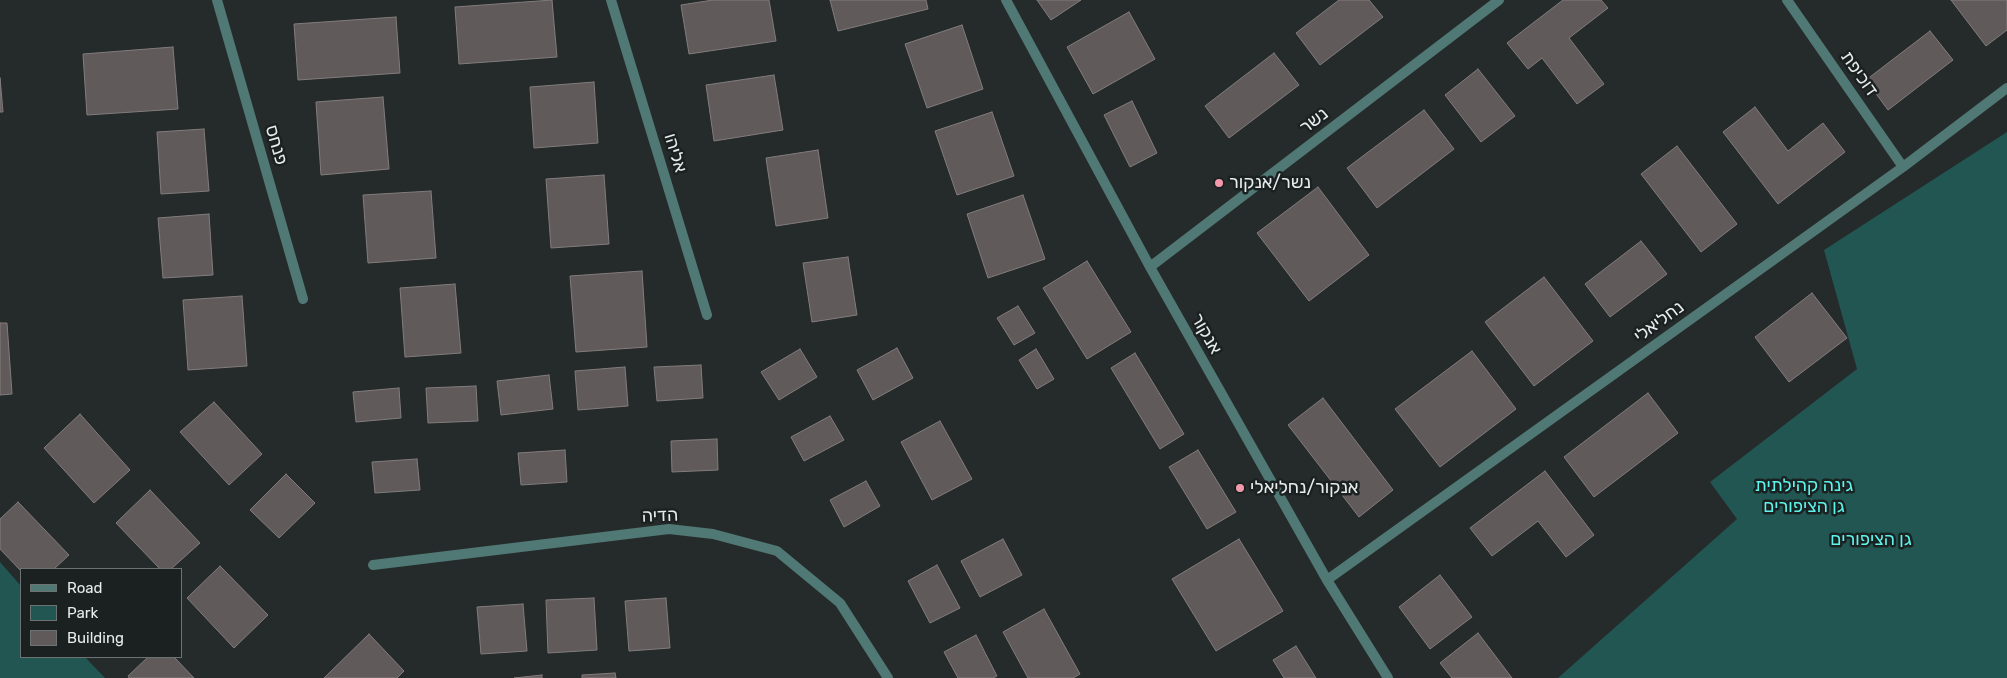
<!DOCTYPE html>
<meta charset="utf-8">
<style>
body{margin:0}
#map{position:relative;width:2007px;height:678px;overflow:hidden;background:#252b2a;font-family:Rubik,sans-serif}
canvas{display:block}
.legend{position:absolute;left:20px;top:568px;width:162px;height:90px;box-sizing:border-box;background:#1b2121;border:1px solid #6d7272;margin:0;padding:6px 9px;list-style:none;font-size:15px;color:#e7ebeb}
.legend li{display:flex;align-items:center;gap:10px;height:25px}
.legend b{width:25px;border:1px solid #6d7272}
</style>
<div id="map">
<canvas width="2007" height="678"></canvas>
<ul class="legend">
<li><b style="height:6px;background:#507875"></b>Road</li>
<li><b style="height:14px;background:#215653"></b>Park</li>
<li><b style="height:14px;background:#615a5b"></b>Building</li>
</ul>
</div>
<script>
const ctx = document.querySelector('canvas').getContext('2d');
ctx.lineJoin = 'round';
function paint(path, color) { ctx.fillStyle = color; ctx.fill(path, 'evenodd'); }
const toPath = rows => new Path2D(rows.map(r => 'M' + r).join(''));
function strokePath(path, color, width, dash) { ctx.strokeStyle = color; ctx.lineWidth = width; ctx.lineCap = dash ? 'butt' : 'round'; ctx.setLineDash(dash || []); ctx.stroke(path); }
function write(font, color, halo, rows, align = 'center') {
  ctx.font = font + ' Rubik,Heebo,sans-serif'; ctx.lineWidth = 5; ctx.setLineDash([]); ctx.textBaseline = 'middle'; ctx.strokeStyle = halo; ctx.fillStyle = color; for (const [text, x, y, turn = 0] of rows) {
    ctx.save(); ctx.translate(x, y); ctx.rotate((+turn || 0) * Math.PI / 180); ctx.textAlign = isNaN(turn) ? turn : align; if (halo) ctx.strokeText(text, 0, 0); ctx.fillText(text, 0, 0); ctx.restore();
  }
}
const green = toPath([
 [2007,132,2007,678,1558,678,1737,519,1710,482,1857,369,1824,250],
 [0,562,21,586,21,657,85,657,105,678,0,678]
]);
const building = toPath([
 [552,0,557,57,459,64,455,7,552,0],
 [713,0,769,0,776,41,689,54,681,5,713,0],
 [830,0,926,0,928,9,838,31,830,0],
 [1037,0,1081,0,1051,20,1037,0],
 [1339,0,1369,0,1383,17,1320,65,1296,33,1339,0],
 [1563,0,1601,0,1608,8,1569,38,1604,84,1577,104,1542,58,1528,69,1507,43,1563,0],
 [1951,0,2007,0,2007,30,1986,46,1951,0],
 [1129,12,1155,59,1093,94,1067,47,1129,12],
 [396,17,400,73,298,80,294,24,396,17],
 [962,25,983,89,927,108,905,44,962,25],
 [1930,31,1953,60,1888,110,1866,80,1930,31],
 [173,47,178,109,87,115,83,54,173,47],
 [1274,53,1299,85,1229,138,1205,106,1274,53],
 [1478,69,1515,116,1481,142,1445,95,1478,69],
 [774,75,783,130,714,141,706,85,774,75],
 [0,78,3,112,0,112,0,78],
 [594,82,598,143,534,148,530,87,594,82],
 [383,97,389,169,321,175,316,102,383,97],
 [1132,101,1157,153,1130,167,1104,115,1132,101],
 [1755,107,1788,151,1823,123,1845,152,1778,204,1723,132,1755,107],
 [1424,110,1454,149,1377,208,1347,168,1424,110],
 [992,112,1014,176,957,195,935,131,992,112],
 [204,129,209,191,161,194,157,132,204,129],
 [1677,146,1737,224,1701,252,1641,174,1677,146],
 [818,150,828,218,776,226,766,158,818,150],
 [604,175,609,244,551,248,546,179,604,175],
 [1318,187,1369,255,1309,301,1257,233,1318,187],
 [431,191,436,258,368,263,363,195,431,191],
 [1023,195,1045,259,988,278,967,214,1023,195],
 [209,214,213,275,163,278,158,218,209,214],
 [1641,241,1667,274,1610,317,1585,284,1641,241],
 [848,257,857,315,812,322,803,263,848,257],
 [1087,261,1131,332,1087,359,1043,288,1087,261],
 [642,271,647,347,576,352,570,276,642,271],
 [1544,277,1593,341,1534,386,1485,322,1544,277],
 [455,284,461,353,405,357,400,288,455,284],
 [1812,293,1847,338,1789,382,1755,337,1812,293],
 [242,296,247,366,188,370,183,300,242,296],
 [1018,306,1035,333,1014,345,997,318,1018,306],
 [0,323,7,323,12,394,0,395,0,323],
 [897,348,913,378,873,400,857,370,897,348],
 [800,349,817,377,779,400,761,372,800,349],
 [1036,349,1054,379,1037,389,1019,360,1036,349],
 [1472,351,1516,409,1440,467,1395,409,1472,351],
 [1135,353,1184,434,1160,449,1111,368,1135,353],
 [701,365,703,398,657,401,654,367,701,365],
 [625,367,628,406,578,410,575,371,625,367],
 [549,375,553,409,501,415,497,381,549,375],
 [476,386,478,421,428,423,426,388,476,386],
 [399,388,401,418,356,422,353,392,399,388],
 [1648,393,1678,433,1594,497,1564,457,1648,393],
 [1323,398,1393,490,1359,517,1288,425,1323,398],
 [214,402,262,454,229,485,180,432,214,402],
 [80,414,130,470,94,503,44,448,80,414],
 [830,416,844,440,804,461,791,437,830,416],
 [940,421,972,479,932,500,901,442,940,421],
 [717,439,718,470,672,472,671,441,717,439],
 [565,450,567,482,521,485,518,453,565,450],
 [1198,450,1236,512,1207,529,1169,467,1198,450],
 [417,459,420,490,375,493,372,462,417,459],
 [1545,471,1594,535,1566,557,1538,521,1492,556,1470,528,1545,471],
 [286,474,315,503,279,538,250,510,286,474],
 [866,481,880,506,844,527,830,500,866,481],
 [150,490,200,543,171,569,160,569,116,523,150,490],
 [18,502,69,555,54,569,21,569,21,571,0,549,0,519,18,502],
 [1003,539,1022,575,980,597,961,561,1003,539],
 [1239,539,1283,611,1216,651,1172,579,1239,539],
 [937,565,960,608,930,623,908,581,937,565],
 [220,566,268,615,234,648,187,598,220,566],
 [1440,575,1472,617,1430,649,1399,607,1440,575],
 [594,598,597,650,548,653,546,600,594,598],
 [666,598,670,648,629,651,625,601,666,598],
 [523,604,527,651,481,654,477,607,523,604],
 [1044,609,1080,674,1073,678,1028,678,1003,632,1044,609],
 [1478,633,1512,678,1452,678,1440,663,1478,633],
 [369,634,404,671,397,678,324,678,369,634],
 [976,635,997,676,993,678,958,678,944,652,976,635],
 [1296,646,1316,678,1284,678,1273,660,1296,646],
 [148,657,174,657,194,678,129,678,128,676,148,657],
 [615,673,616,678,582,678,582,675,615,673],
 [542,675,542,678,514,678,542,675]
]);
const street = toPath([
 [217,0,303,299],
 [611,0,707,315],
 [1006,0,1150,267,1327,580,1388,678],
 [1787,0,1903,167],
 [1150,267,1499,0],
 [373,565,669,529,713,534,777,551,840,603,888,678],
 [1327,580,1903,167,2007,88]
]);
const markers = [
 [1219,183,5,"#f29aac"],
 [1240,488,5,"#f29aac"]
];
const streetNames = [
 ["דוכיפת",1859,74,55],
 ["נשר",1314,121,-37],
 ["פנחס",276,145,74],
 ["אליהו",675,153,73],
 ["נחליאלי",1659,322,-36],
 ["אנקור",1206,334,60],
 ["הדיה",660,516,-2]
];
const poiNames = [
 ["נשר/אנקור",1229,183],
 ["אנקור/נחליאלי",1250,488]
];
const parkNames = [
 ["גינה קהילתית",1804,486],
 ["גן הציפורים",1804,507],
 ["גן הציפורים",1871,540]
];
paint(green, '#215653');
paint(building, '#615a5b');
strokePath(building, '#837c7d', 1);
strokePath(street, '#507875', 10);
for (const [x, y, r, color] of markers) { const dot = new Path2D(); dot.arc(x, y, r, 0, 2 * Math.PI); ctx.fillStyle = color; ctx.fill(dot); strokePath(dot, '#1b2121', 2); }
write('18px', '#e7ebeb', '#1b2121', streetNames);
write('18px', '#e7ebeb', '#1b2121', poiNames, 'left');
write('18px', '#5bf5ec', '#1b2121', parkNames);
</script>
